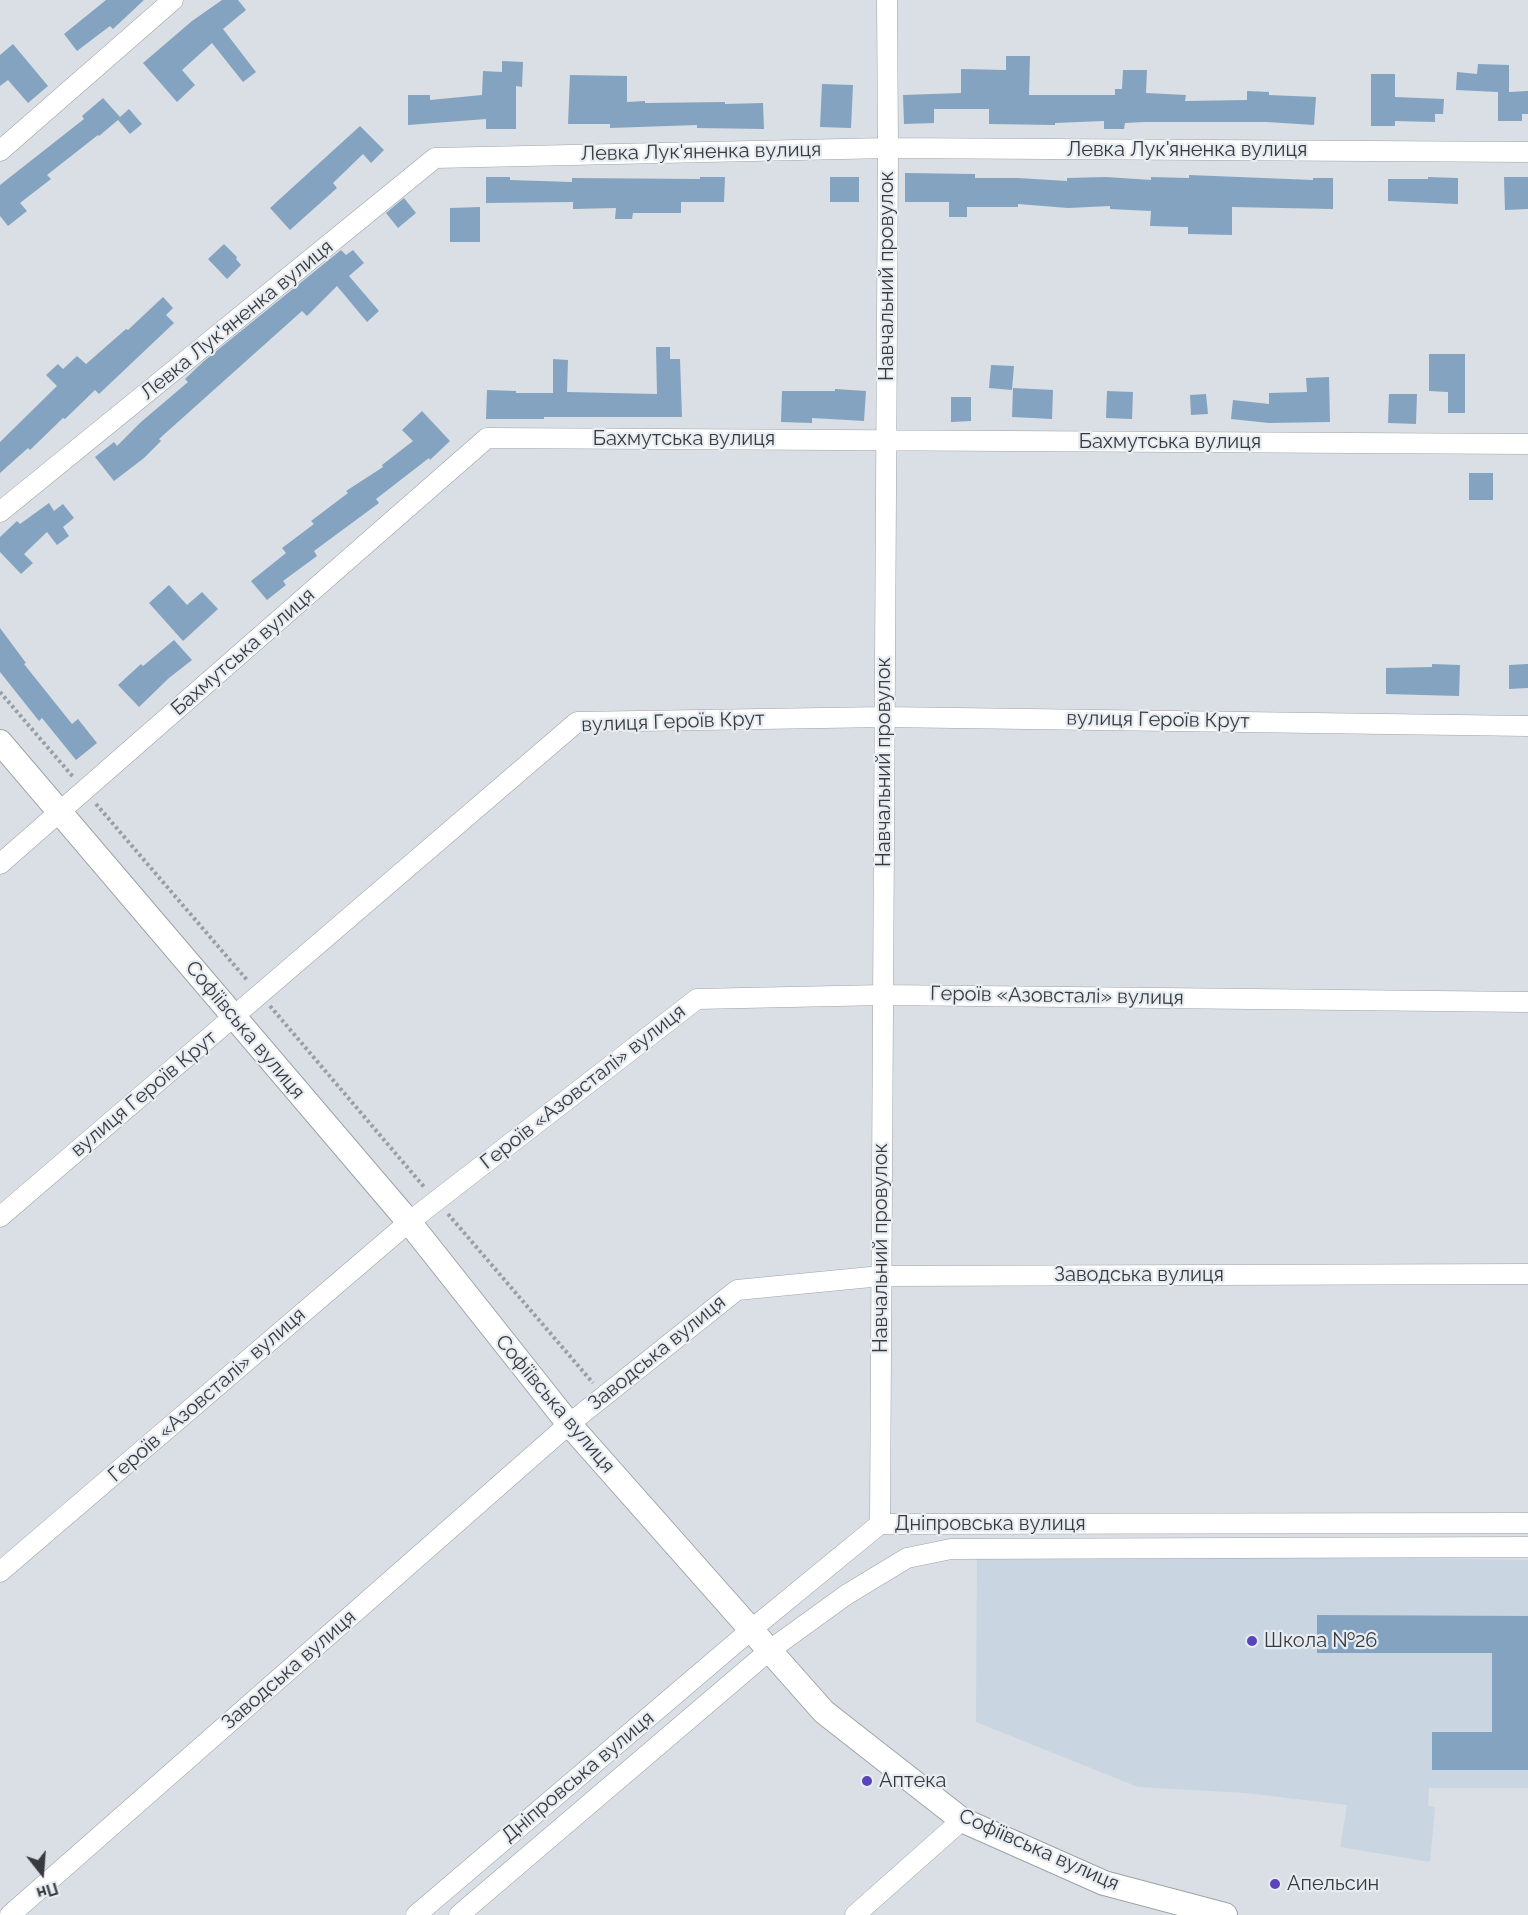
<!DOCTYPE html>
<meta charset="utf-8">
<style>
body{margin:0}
#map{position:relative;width:1528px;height:1915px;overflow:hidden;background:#d9dfe4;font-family:Raleway,sans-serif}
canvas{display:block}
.north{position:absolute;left:12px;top:1843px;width:60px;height:60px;-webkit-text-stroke:4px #e6ecf1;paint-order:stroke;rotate:163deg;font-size:16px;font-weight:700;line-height:24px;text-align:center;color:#383a3d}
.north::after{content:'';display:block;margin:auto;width:21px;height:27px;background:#383a3d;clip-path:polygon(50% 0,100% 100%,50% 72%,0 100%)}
</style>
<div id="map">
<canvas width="1528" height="1915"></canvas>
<div class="north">Пн</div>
</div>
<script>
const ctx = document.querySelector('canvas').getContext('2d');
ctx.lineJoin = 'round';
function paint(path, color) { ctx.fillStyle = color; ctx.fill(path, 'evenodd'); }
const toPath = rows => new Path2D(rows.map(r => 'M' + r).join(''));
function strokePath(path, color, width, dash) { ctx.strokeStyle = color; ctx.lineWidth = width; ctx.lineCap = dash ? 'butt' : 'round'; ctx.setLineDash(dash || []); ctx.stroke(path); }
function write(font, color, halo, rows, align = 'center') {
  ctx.font = font + ' Raleway,sans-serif'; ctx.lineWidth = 4.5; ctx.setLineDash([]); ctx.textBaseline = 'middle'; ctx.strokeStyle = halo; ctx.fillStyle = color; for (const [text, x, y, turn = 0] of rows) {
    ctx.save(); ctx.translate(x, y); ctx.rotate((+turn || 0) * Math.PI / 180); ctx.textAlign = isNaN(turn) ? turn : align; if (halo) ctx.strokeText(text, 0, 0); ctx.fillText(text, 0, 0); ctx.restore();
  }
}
const built = toPath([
 [977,1550,1528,1560,1528,1788,1429,1788,1428,1806,1435,1807,1430,1862,1340,1847,1347,1805,1246,1793,1138,1787,976,1722]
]);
const building = toPath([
 [106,0,144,0,113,29,110,26,77,51,64,34],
 [222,0,238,0,246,10,223,29,256,72,243,82,212,43,182,70,195,85,177,102,143,63,192,21],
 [13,44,48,86,28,103,8,80,0,86,0,55],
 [1006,56,1030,56,1029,95,1115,95,1115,89,1122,89,1123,70,1147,70,1146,93,1186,95,1185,101,1247,100,1247,91,1269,92,1269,95,1316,97,1314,125,1267,122,1145,122,1125,123,1124,129,1104,129,1104,121,1055,123,1055,125,989,124,989,109,934,109,934,123,904,124,903,95,961,93,961,69,1006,70],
 [502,61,523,62,522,87,516,86,516,129,486,129,486,119,408,125,408,95,430,95,430,100,482,95,483,71,502,72],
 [1478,64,1509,65,1509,92,1528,91,1528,114,1522,114,1522,121,1498,121,1498,92,1456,90,1457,72,1477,74],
 [1371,74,1395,74,1395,97,1444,99,1443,114,1435,114,1435,122,1395,121,1395,126,1371,126],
 [570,75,627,76,627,102,645,101,645,103,725,102,725,104,763,103,764,129,697,128,697,125,610,128,610,124,568,124],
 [822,84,853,85,851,128,820,127],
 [103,98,120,117,129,109,142,124,130,134,118,120,99,136,98,135,47,175,51,179,20,203,27,211,8,226,0,216,0,185,84,119,82,116],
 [360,126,384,150,371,163,363,154,333,183,337,188,290,230,270,208],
 [905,173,975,174,975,178,1018,178,1067,181,1067,178,1106,177,1151,180,1151,177,1189,178,1189,175,1313,180,1313,178,1333,178,1333,209,1232,207,1232,235,1188,234,1188,227,1150,226,1151,211,1110,209,1110,206,1068,208,1018,204,1018,207,967,207,967,217,949,217,949,202,905,202],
 [486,177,510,177,510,180,572,182,572,178,700,179,700,177,725,177,724,202,681,202,681,213,633,213,632,219,615,219,616,208,573,209,573,202,486,203],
 [830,177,859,177,859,202,830,202],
 [1428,177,1458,178,1458,204,1388,201,1388,179,1428,179],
 [1504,177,1528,177,1528,209,1505,210],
 [404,198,416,213,398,228,386,213],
 [480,207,480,242,450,242,450,208],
 [224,244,237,257,236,259,241,265,227,279,208,259],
 [341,250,346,255,353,250,364,263,349,276,379,311,367,322,337,286,307,316,302,311,159,439,161,441,144,458,114,481,95,457,114,442,117,446,141,422,188,382,185,379,204,361],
 [163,297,173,308,166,315,174,323,99,394,95,390,65,419,63,418,30,450,28,448,0,473,0,442,57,386,46,375,58,364,63,369,77,356,86,364,126,329,128,330],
 [656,347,670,347,670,359,680,359,682,417,544,417,544,419,486,419,487,390,516,391,516,393,553,393,553,359,568,360,567,392,657,394],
 [1429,354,1465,354,1465,413,1448,413,1448,392,1429,391],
 [991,365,1014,366,1012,390,989,388],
 [1329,377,1330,422,1269,423,1231,419,1233,400,1269,404,1269,393,1307,392,1306,378],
 [1013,388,1053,390,1052,419,1012,417],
 [835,389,866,391,864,421,812,418,812,423,781,422,782,391,835,391],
 [1107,391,1133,392,1132,419,1106,418],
 [1206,394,1208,414,1191,415,1190,395],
 [1389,394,1417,394,1416,424,1388,423],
 [951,397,971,397,971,421,951,422],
 [422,411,450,441,430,460,429,458,376,499,379,503,314,551,317,556,283,581,286,585,267,600,251,581,286,553,282,548,314,524,311,521,348,493,346,491,383,467,382,465,413,441,402,430],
 [1469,473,1493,473,1493,500,1469,500],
 [49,503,54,511,63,504,74,518,63,527,69,536,57,545,47,532,24,554,33,563,21,574,0,552,0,537,17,521,20,524],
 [169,585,187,605,202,592,218,609,183,641,149,603],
 [0,628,26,663,24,664,72,724,78,719,97,743,76,760,42,718,39,721,0,672],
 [174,640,192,660,169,678,139,707,118,685,141,664,143,666],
 [1432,664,1460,665,1459,696,1386,694,1386,668,1432,667],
 [1528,664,1528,688,1509,689,1509,665],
 [1317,1615,1528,1616,1528,1770,1432,1770,1432,1732,1492,1732,1492,1653,1317,1653]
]);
const path = toPath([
 [0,692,74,778],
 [96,804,247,980],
 [270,1006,425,1188],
 [448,1214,593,1383]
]);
const minor = toPath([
 [0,151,173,0],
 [0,512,435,158,888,148,1528,152],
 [0,864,487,438,1528,444],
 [0,1217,577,722,884,717,1528,726],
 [880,1524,888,148,887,0],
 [0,1572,409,1222,697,999,883,995,1528,1002],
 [10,1915,569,1424,737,1290,881,1276,1528,1274],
 [416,1915,752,1629,880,1524,1528,1523],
 [459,1915,770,1650,846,1595,907,1558,951,1549,1528,1547],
 [855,1915,962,1820]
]);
const tertiary = toPath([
 [0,742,409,1222,569,1424,824,1712,962,1820,1104,1883,1225,1915]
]);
const markers = [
 [1252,1641,6,"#5a43bb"],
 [867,1781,6,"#5a43bb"],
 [1275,1884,6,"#5a43bb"]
];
const streetNames = [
 ["Левка Лук'яненка вулиця",1187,150],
 ["Левка Лук'яненка вулиця",701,152,-1],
 ["Навчальний провулок",887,276,-90],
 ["Левка Лук'яненка вулиця",237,320,-39],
 ["Бахмутська вулиця",684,439],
 ["Бахмутська вулиця",1170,442],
 ["Бахмутська вулиця",243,652,-41],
 ["вулиця Героїв Крут",1158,720,1],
 ["вулиця Героїв Крут",673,722,-2],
 ["Навчальний провулок",884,762,-90],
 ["Героїв «Азовсталі» вулиця",1057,996,1],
 ["Софіївська вулиця",245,1030,50],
 ["Героїв «Азовсталі» вулиця",583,1087,-38],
 ["вулиця Героїв Крут",144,1094,-40],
 ["Навчальний провулок",881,1248,-90],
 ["Заводська вулиця",1139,1275],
 ["Заводська вулиця",657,1353,-39],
 ["Героїв «Азовсталі» вулиця",207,1395,-41],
 ["Софіївська вулиця",555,1404,50],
 ["Дніпровська вулиця",990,1524],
 ["Заводська вулиця",289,1670,-41],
 ["Дніпровська вулиця",578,1777,-40],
 ["Софіївська вулиця",1039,1850,24]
];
const poiNames = [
 ["Школа №26",1264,1641],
 ["Аптека",879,1781],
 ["Апельсин",1287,1884]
];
paint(built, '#c9d5e0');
paint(building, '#84a3c1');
strokePath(minor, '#9ea3a8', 21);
strokePath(tertiary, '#9ea3a8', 26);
strokePath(path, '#9a9ea2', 4, [3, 3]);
strokePath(minor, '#fff', 20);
strokePath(tertiary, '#fff', 24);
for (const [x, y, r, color] of markers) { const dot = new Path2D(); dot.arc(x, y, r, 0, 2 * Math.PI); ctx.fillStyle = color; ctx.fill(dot); strokePath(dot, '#e6ecf1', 2); }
write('20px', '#383a3d', '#e6ecf1', streetNames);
write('20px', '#383a3d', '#e6ecf1', poiNames, 'left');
</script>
